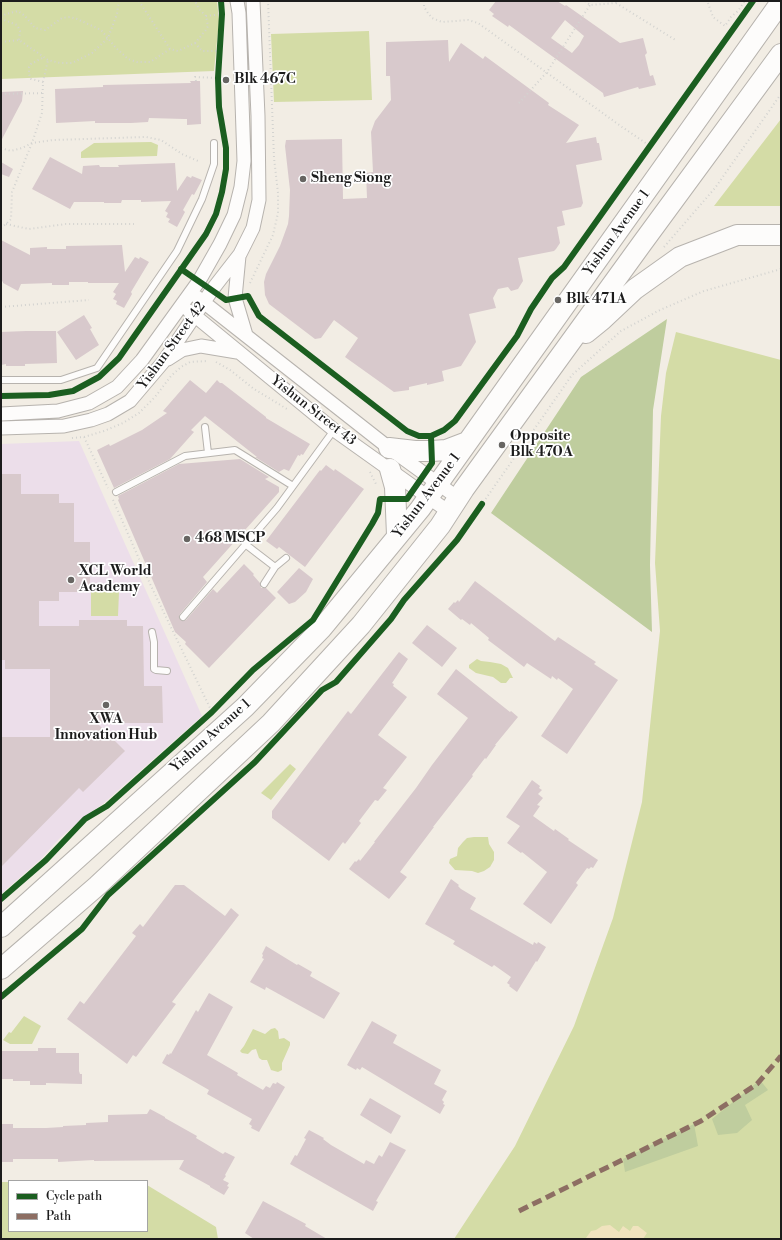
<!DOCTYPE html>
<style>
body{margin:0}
#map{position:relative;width:782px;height:1240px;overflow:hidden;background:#f2ede4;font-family:"Libre Bodoni",serif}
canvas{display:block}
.frame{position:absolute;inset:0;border:2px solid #1c1c1c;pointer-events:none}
.legend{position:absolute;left:8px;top:1180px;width:140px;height:52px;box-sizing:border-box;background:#fff;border:1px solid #a4a4a4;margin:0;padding:5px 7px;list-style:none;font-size:12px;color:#1c1c1c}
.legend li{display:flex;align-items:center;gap:8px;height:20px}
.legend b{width:20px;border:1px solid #a4a4a4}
</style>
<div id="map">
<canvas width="782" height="1240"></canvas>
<div class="frame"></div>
<ul class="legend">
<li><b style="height:5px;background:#1b5e20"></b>Cycle path</li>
<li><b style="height:5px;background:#8d6e63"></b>Path</li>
</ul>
</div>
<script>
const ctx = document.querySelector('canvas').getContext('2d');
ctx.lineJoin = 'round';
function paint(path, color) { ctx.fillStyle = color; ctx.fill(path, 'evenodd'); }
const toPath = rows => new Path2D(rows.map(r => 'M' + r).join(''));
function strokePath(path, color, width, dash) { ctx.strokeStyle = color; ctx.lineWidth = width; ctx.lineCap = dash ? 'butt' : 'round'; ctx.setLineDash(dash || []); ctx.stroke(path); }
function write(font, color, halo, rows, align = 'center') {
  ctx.font = font + ' "Libre Bodoni",serif'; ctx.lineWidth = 3.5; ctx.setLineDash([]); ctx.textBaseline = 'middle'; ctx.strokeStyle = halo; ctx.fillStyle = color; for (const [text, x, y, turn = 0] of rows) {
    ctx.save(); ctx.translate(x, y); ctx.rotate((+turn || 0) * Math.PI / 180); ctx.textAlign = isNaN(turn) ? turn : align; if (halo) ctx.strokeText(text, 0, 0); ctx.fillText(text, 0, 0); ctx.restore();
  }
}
const built = toPath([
 [79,441,202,716,104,803,84,817,59,839,40,860,1,894,1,444]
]);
const green = toPath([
 [1,1,217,1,219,21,214,71,1,79],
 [369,31,372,100,274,102,271,34],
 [781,119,781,206,714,206],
 [151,142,158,145,157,156,81,158,81,152,94,143],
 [676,332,781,360,781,1239,454,1239,515,1146,574,1026,613,918,642,802,660,631,655,563,661,416,666,373],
 [91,591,119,592,118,616,91,616],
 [477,659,481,661,490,662,501,664,508,668,513,678,510,678,506,683,501,683,493,677,476,673,469,668,469,665],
 [290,764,296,769,271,800,261,793],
 [474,837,488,837,489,844,494,852,494,860,490,867,484,871,478,873,472,871,455,870,449,863,450,859,457,856,458,848,463,842,467,838],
 [24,1016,41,1026,32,1044,10,1044,3,1040,9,1032,11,1033],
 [275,1028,278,1031,279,1039,284,1038,290,1042,290,1045,282,1063,282,1070,278,1072,271,1070,267,1060,262,1060,259,1058,256,1049,252,1050,248,1054,242,1053,240,1051,244,1046,253,1029,265,1034,271,1029],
 [1,1182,9,1182,9,1231,147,1231,147,1185,216,1227,218,1239,1,1239]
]);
const forest = toPath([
 [667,319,653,410,650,565,652,632,491,513,581,377],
 [760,1080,768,1090,745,1105,752,1120,737,1133,718,1135,712,1119],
 [694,1124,698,1146,625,1172,623,1159]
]);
const sand = toPath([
 [610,1225,619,1232,623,1226,630,1231,633,1226,638,1226,647,1233,643,1239,587,1239,586,1238,591,1231,596,1230,602,1226]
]);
const building = toPath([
 [496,1,557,1,565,6,566,5,620,43,643,38,647,53,645,55,650,76,653,75,656,85,639,89,638,87,604,97,603,93,509,25,508,27,492,16,494,14,489,10],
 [565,20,584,36,579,45,572,53,551,38],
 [448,40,449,62,461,43,483,59,485,56,549,103,548,105,579,125,566,143,596,137,597,143,599,143,602,160,576,165,583,203,581,207,562,211,565,225,557,227,560,243,556,249,554,251,518,258,523,281,518,289,511,291,508,287,498,289,493,298,496,308,469,314,476,342,461,366,442,371,444,381,427,385,427,383,409,387,409,390,394,392,345,357,358,338,334,320,321,338,315,339,269,304,265,295,264,282,266,274,280,246,288,224,289,216,290,190,285,146,286,140,342,139,343,199,367,198,366,173,373,172,371,132,375,121,391,100,390,76,386,76,386,42],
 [190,81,200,81,201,124,187,125,187,119,184,119,149,118,148,122,131,123,95,123,95,121,56,123,55,89,103,87,103,85,191,83],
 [23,91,22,101,1,141,1,92],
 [50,157,82,174,83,166,99,165,100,167,119,167,118,165,175,163,177,191,187,176,191,178,192,176,202,180,194,195,192,194,183,210,185,212,177,227,168,222,170,219,166,217,168,213,165,211,171,201,141,202,141,200,122,200,121,203,104,203,104,202,74,202,70,209,32,189],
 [1,162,13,169,9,177,1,174],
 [1,240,30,255,30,248,47,247,47,249,66,249,66,246,122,245,125,272,135,257,139,259,140,257,149,262,131,292,132,294,124,308,116,304,117,301,113,299,116,294,113,292,119,283,88,283,88,282,69,282,69,285,52,285,52,283,21,284,18,291,3,283,3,282,1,280],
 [84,315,92,328,90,329,99,345,76,360,57,332],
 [26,331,56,331,57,363,25,364,25,366,6,366,6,364,1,365,1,332],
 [190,380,206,393,217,380,220,383,222,383,266,417,266,418,310,444,303,455,301,454,300,456,298,455,289,471,284,469,279,472,255,457,257,457,205,416,191,430,194,432,170,459,114,488,97,450,109,444,110,446,142,430,167,413,163,411],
 [240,459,269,477,265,479,279,487,279,492,203,577,207,582,180,614,179,618,182,621,186,620,213,589,217,593,244,564,254,574,253,575,260,583,261,588,266,588,276,598,209,668,185,644,186,642,175,632,118,500,119,499,118,496,179,464],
 [326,465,334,471,335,469,364,489,305,567,279,547,277,549,266,541,320,470,321,471],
 [1,474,21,474,21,494,59,494,59,503,74,503,74,542,90,542,90,592,59,592,59,601,39,601,39,626,79,626,79,620,127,620,127,626,143,626,144,686,162,686,163,723,97,723,125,751,83,792,79,788,1,867,1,737,50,737,50,669,5,669,5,660,1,660],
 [299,568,313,579,306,592,295,602,289,604,277,592],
 [475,581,555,641,558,637,596,662,594,664,618,680,567,754,541,736,573,689,558,678,557,680,552,676,551,679,527,663,524,667,488,640,489,638,471,623,470,625,462,619,461,620,448,609,454,602,455,603,458,600,459,602],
 [427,625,457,648,442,667,412,643],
 [399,652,408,659,392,683,394,684,393,686,407,697,378,735,407,757,383,788,387,790,378,801,375,800,359,821,361,823,345,844,343,842,329,861,272,818,272,811,348,711,351,714],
 [456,669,510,712,511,711,518,717,495,745,496,745,486,759,485,758,472,775,473,776,433,827,434,827,400,872,407,877,389,899,349,869,355,861,356,862,359,859,360,861,375,842,374,842,416,788,432,765,468,718,437,694],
 [532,780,540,786,539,788,542,790,538,794,543,798,537,805,540,806,533,816,554,831,555,829,569,839,568,840,598,860,593,868,591,867,589,869,587,868,576,883,578,885,551,924,523,904,547,872,522,852,521,853,507,843,520,826,506,817],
 [451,879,459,885,458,886,461,889,476,898,470,909,533,945,534,942,537,944,538,942,546,947,537,962,536,961,517,992,509,986,510,985,507,983,511,977,494,965,492,967,453,944,455,941,425,924],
 [175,885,184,885,225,916,231,908,239,915,172,1002,176,1004,136,1057,133,1055,127,1064,67,1019,80,1001,84,1004,136,936,132,933,140,924,143,927],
 [266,946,297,965,298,964,312,972,310,976,340,993,324,1019,266,987,265,990,250,982,264,959,262,958,263,955,262,954],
 [209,993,233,1007,207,1055,238,1073,237,1075,263,1090,266,1086,270,1088,273,1083,276,1084,277,1082,285,1087,259,1132,251,1128,252,1126,249,1124,252,1119,207,1094,209,1090,162,1063,167,1054,169,1055,170,1053,171,1054,196,1010,198,1012],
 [372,1021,397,1035,393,1043,441,1070,434,1084,447,1091,442,1100,444,1102,443,1104,445,1105,440,1114,362,1067,360,1070,357,1068,356,1070,347,1065],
 [38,1048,56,1048,56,1053,79,1053,79,1071,80,1074,82,1074,82,1084,46,1083,46,1085,30,1085,30,1081,13,1081,13,1079,1,1079,1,1051,38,1051],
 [370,1098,401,1116,391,1134,360,1115],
 [150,1109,165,1117,165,1118,197,1136,196,1138,223,1154,225,1152,235,1157,225,1175,226,1176,223,1180,229,1183,227,1186,229,1187,224,1195,210,1187,210,1186,179,1169,184,1160,94,1161,94,1160,58,1162,58,1159,13,1159,13,1162,1,1162,1,1124,13,1124,13,1128,46,1128,63,1127,63,1126,86,1125,86,1123,108,1122,108,1115,147,1114],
 [309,1130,324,1138,323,1139,331,1145,364,1164,366,1160,374,1164,379,1155,382,1157,390,1142,406,1150,376,1201,378,1202,373,1211,290,1164,295,1155,297,1156,306,1139,304,1138],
 [263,1201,306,1224,305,1226,327,1239,254,1239,245,1233]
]);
const path = toPath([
 [139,1,170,49,178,51,195,43,206,30,208,26,206,16,199,9,195,1],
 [424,1,424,7,428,13,432,18,442,22,468,20,478,23,622,127,650,146],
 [585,1,590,5,616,3,617,1],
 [616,3,677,41],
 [708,3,713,17,725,26,731,17,738,11,745,1],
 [206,16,222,14],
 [1,17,6,14,18,11,25,16,35,28,45,30,62,18,70,17,77,19,101,30,116,48,128,59,137,62,150,62,170,49],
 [1,18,4,20,17,25,20,31,19,40],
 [1,42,19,40,48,60,60,63,72,63,92,53,108,38,117,14,118,6,120,1],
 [195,43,202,51,220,51],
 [196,81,195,77,218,78],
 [43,82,48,60],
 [1,94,44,93],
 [519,103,547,72,590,5],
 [1,148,11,151,22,148,32,143,53,140,146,137,161,140,182,154,198,161],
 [6,224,29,229,66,224,134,224],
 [1,228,6,224,11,219,12,192,32,143,42,113,43,82,31,79,29,74,29,67,31,64,44,57],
 [664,247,715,188,781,94],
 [250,283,273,235,278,213,278,193,274,158,268,1],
 [1,307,89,300],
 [216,362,230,370,254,389,287,409],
 [84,437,108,488],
 [72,438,84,437,104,431,123,423,139,413,155,397,171,376,181,367,190,362,208,361],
 [370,472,377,486],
 [113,500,151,586,212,712],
 [326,687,336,682,391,619,404,600,457,540,572,375,621,331,660,310,704,291,781,269],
 [1,997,82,929,99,906]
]);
const lane = toPath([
 [1,380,61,380,97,368,177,251,202,199,214,164,214,143],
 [205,427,208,453],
 [116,492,185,456,235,450,293,486],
 [245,544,275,567,264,584],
 [275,567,286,558],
 [183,617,277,508,334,430],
 [152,632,154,642,154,669,156,670,167,671]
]);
const street = toPath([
 [239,256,235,298,246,335],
 [197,297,389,448,458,498],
 [189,311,334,430,449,512],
 [168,359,182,350,201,346,237,352],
 [1,414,58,411,89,403,117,387,142,360,199,281,220,244,234,215,241,187,244,161,239,13,237,1],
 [1,428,64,426,91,420,108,414,130,401,164,361,212,290,240,254,253,228,259,200,258,116,253,1]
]);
const primary = toPath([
 [586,333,602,320,635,289,680,257,737,235,781,235],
 [389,448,415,451,432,451,446,450,467,442],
 [390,469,395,487,397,535],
 [1,927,245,707,322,628,420,509,781,2],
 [1,969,97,886,271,723,361,625,440,526,464,489,643,242,781,54]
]);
const quiet = toPath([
 [519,1211,701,1121,757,1084,781,1056]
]);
const cycleway = toPath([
 [181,269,226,300,248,296,259,316,407,431,419,436,431,436,444,430,455,421,517,336,531,309,552,278,564,267,753,1],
 [1,396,49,395,73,391,99,377,119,358,206,234,216,214,222,192,226,169,226,148,219,107,218,78,222,14,221,1],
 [1,899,46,860,85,819,107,806,212,712,253,670,313,620,372,524,378,513,380,499,407,499,432,463,431,436],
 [1,997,82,929,108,895,255,762,322,690,336,682,391,619,404,600,457,540,482,504]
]);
const markers = [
 [226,80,4,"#676562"],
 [303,179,4,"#676562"],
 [558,300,4,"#676562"],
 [502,445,4,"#676562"],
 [187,539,4,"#676562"],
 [71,580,4,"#676562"],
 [106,705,4,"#676562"]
];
const poiNames = [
 ["Blk 467C",234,80],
 ["Sheng Siong",311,179],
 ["Blk 471A",566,300],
 ["Opposite",510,437],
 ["Blk 470A",510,453],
 ["468 MSCP",195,539],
 ["XCL World",79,572],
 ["Academy",79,588],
 ["XWA",106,720,"center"],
 ["Innovation Hub",106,736,"center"]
];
const streetNames = [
 ["Yishun Avenue 1",617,233,-54],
 ["Yishun Street 42",172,346,-54],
 ["Yishun Street 43",313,411,38],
 ["Yishun Avenue 1",427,496,-53],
 ["Yishun Avenue 1",211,736,-42]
];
paint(built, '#ecdeea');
paint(green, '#d4dca6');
paint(forest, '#bfcd9e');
paint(sand, '#f0e3be');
paint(building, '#d8c9cc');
strokePath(lane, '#b7b3ae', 8);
strokePath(street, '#b7b3ae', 15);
strokePath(primary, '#b7b3ae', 22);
strokePath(path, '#d3d3d0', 2, [1, 3]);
strokePath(lane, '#fdfcfb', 6);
strokePath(street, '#fdfcfb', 13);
strokePath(primary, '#fdfcfb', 20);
strokePath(quiet, '#8d6e63', 5, [10, 5]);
strokePath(cycleway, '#1b5e20', 6);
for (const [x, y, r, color] of markers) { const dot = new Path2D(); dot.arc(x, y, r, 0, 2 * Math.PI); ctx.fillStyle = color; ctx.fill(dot); strokePath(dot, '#fff', 1.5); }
write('bold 14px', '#1c1c1c', '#fff', poiNames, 'left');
write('14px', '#1c1c1c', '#fff', streetNames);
</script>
